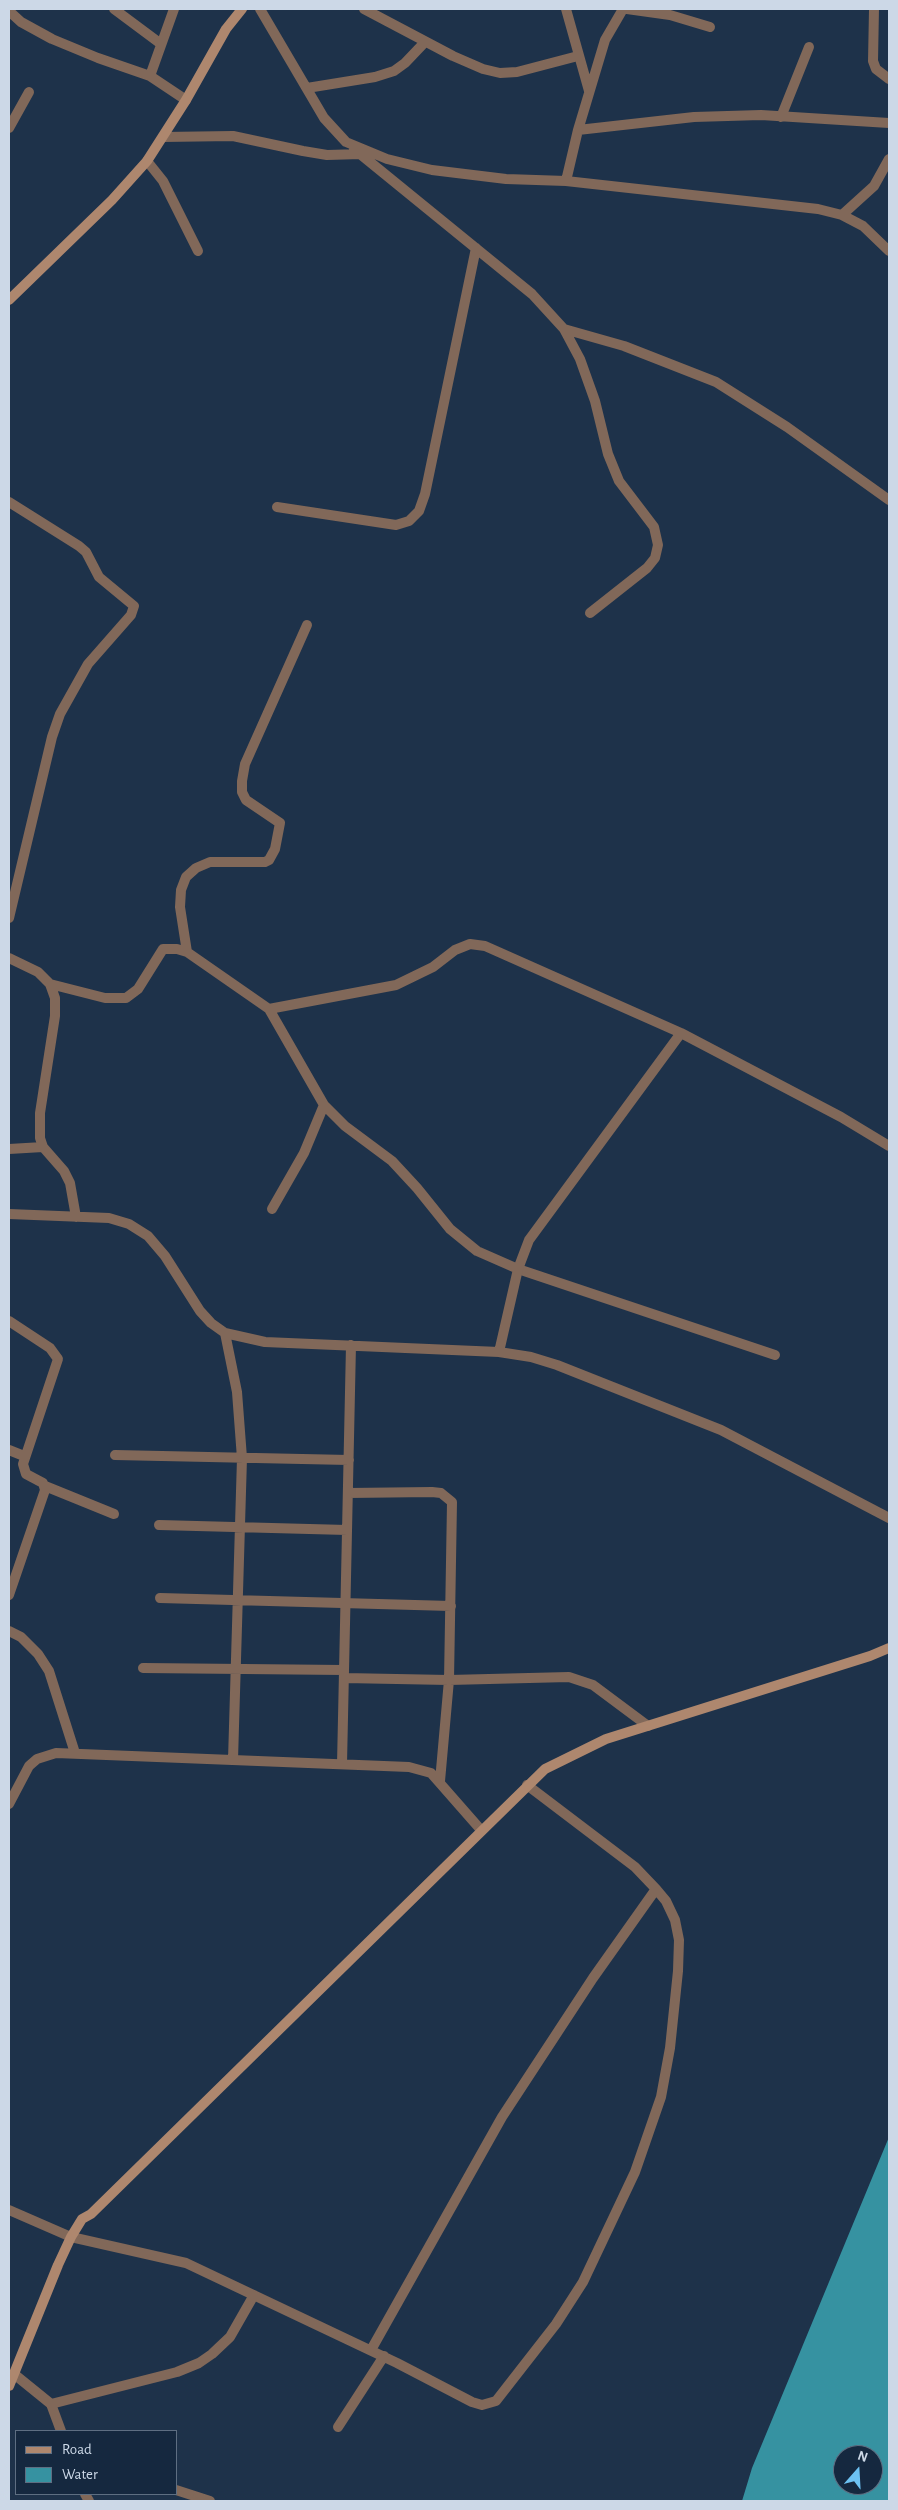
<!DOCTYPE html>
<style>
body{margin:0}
#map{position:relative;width:898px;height:2510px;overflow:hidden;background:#1e324a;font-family:"Alegreya Sans",sans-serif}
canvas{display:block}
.frame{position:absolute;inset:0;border:10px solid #ccd8e7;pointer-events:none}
.legend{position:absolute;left:15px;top:2430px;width:162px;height:65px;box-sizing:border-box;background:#15283f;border:1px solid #5e6e82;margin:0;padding:6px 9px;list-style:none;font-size:15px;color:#ccd8e7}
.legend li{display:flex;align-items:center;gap:10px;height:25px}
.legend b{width:25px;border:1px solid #5e6e82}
.north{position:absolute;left:833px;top:2445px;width:50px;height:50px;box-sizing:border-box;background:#15283f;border:1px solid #5e6e82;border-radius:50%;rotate:19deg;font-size:14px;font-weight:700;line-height:20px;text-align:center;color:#ccd8e7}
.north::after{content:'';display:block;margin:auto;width:18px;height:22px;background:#6dc2f3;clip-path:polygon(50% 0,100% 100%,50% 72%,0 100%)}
</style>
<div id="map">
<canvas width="898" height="2510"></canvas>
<div class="frame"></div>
<ul class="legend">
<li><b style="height:6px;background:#ae876e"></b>Road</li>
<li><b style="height:14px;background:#3692a1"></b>Water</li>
</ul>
<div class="north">N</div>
</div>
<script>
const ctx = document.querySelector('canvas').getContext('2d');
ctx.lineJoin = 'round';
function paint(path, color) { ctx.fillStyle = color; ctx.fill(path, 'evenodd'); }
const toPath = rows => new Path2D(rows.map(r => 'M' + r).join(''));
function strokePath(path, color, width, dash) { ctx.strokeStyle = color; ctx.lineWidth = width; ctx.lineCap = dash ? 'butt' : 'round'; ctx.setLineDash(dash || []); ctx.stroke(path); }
const water = toPath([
 [889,2137,889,2501,742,2501,752,2468],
 [843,2455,873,2455,873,2485,843,2485]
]);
const lane = toPath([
 [518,1269,775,1355]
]);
const street = toPath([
 [114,9,161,44],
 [260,9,324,118,346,142,387,159,432,170,506,179,566,181,818,209,842,215,863,226,889,251],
 [364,9,453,56,483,69,500,73,517,72,578,56],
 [566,9,589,91],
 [627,9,670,15,710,27],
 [874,9,873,61,876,69,889,79],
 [9,11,21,22,52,39,98,58,150,76,186,100],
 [150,76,174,9],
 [307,88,375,77,394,71,405,63,425,42],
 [781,117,809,47],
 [9,128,29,92],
 [578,130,694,117,761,115,889,123],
 [163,137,233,136,303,151,327,155,361,154],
 [354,149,532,294,564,329,580,359,595,401,608,454,619,481,654,527,658,545,655,558,647,568,590,613],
 [147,161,163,181,198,251],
 [566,181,578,130,605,40,623,9],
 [842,215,874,186,889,159],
 [564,329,624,346,716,382,787,427,889,500],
 [9,502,79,546,86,552,99,577,134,606,131,615,88,664,60,714,52,737,9,918],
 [277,507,396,525,409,521,419,511,425,494,476,248],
 [187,952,180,907,181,890,186,877,196,868,210,862,265,862,269,860,275,849,280,823,246,800,242,792,242,781,245,764,307,625],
 [9,958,38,972,50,984,55,998,55,1016,40,1113,40,1138,43,1147,64,1171,70,1183,76,1217],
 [50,984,105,998,126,998,138,989,163,949,177,949,187,952,269,1009,324,1105,345,1126,392,1161,417,1188,450,1229,477,1251,518,1269],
 [269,1009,396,985,433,967,455,950,470,944,485,946,681,1033,841,1117,889,1146],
 [9,1149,43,1147],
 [272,1209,304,1153,324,1105],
 [9,1214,109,1218,129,1224,148,1236,165,1256,200,1311,211,1323,225,1333,265,1342,499,1352,531,1357,557,1365,721,1430,889,1518],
 [9,1321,50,1348,58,1359,23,1464,26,1474,43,1483,45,1490,9,1595],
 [225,1333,237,1392,242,1458,233,1760],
 [499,1352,518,1269,529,1240,681,1033],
 [9,1450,24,1456],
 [115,1455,349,1460],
 [45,1486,114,1514],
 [348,1493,432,1492,441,1493,452,1502,449,1680,440,1781],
 [159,1525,347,1530],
 [160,1598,451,1606],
 [9,1631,21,1637,38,1654,49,1671,75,1753],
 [143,1668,344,1670],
 [344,1678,449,1680,569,1677,593,1685,648,1726],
 [342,1764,351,1345],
 [9,1804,29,1766,37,1759,56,1753,409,1767,431,1773,481,1830],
 [9,2210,71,2237,186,2263,397,2363,472,2402,482,2405,496,2401,556,2324,583,2282,635,2172,661,2097,670,2048,678,1971,679,1940,675,1920,666,1901,656,1889,635,1867,527,1785],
 [371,2350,502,2117,593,1978,656,1889],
 [14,2374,51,2404,61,2431],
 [51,2404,177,2372,199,2363,212,2354,230,2337,254,2295],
 [338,2427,384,2356],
 [176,2490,210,2501],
 [85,2494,89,2501]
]);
const secondary = toPath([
 [9,300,112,200,147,161,186,100,226,29,242,9],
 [9,2386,58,2265,71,2237,82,2219,91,2214,545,1769,606,1739,870,1656,889,1648]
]);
paint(water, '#3692a1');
strokePath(lane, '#816859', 10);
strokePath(street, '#816859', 10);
strokePath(secondary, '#ae876e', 10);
</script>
